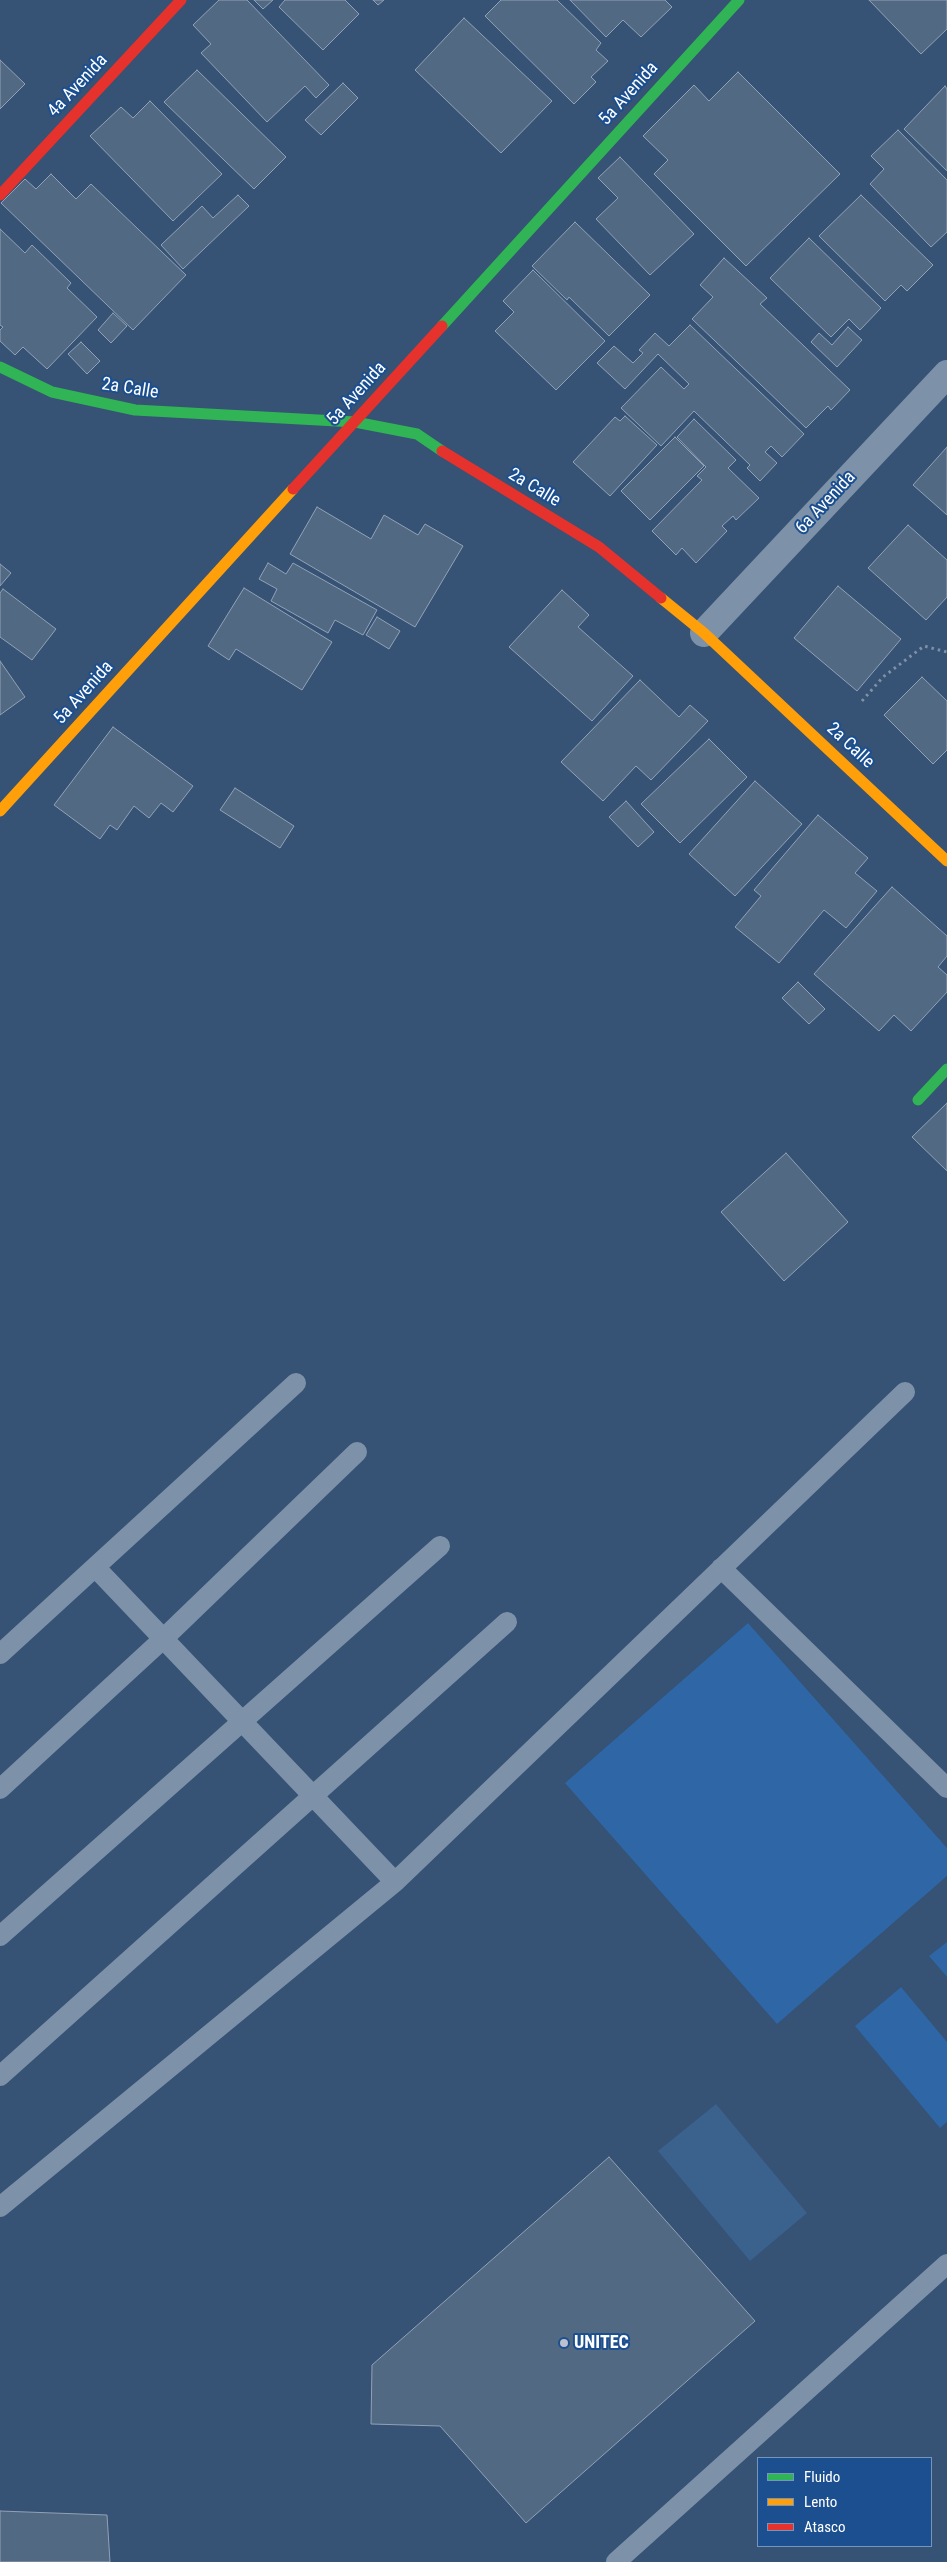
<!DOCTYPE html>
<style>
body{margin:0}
#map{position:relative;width:947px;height:2562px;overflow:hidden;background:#365274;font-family:"Roboto Condensed",sans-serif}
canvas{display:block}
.legend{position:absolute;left:757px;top:2457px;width:175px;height:90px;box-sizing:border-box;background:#1b4f8f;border:1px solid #7695bc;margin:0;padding:6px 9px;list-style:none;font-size:15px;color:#fff}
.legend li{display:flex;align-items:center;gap:10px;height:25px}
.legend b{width:25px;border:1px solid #7695bc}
</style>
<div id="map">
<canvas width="947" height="2562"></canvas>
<ul class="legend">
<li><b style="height:6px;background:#30b455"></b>Fluido</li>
<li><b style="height:6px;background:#ff9f0a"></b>Lento</li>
<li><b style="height:6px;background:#e5322d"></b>Atasco</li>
</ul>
</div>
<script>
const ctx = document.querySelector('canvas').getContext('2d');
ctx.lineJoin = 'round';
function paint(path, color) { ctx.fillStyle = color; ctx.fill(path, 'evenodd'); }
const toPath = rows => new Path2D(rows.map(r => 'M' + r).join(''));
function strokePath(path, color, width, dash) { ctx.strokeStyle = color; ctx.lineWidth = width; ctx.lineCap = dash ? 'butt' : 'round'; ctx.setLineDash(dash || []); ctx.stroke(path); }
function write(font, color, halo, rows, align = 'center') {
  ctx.font = font + ' "Roboto Condensed",sans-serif'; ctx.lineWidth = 4; ctx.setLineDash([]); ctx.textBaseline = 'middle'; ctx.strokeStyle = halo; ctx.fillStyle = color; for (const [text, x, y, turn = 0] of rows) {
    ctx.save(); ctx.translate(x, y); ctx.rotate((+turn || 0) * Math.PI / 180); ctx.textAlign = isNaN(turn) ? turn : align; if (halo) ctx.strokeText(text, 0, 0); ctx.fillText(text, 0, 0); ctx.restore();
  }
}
const green = toPath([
 [748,1623,947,1848,947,1876,777,2024,565,1783],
 [947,1942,947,1977,929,1956],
 [901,1987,947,2042,947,2122,940,2128,855,2026]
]);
const water = toPath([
 [716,2104,807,2213,750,2261,658,2151]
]);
const building = toPath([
 [219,0,247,0,329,85,316,98,305,86,267,122,201,53,211,44,193,25,219,0],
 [254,0,273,0,263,9,254,0],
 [285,0,345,0,359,14,323,50,279,7,285,0],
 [373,0,384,0,378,5,373,0],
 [501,0,557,0,601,43,596,50,608,61,591,77,596,82,574,104,485,16,501,0],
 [570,0,665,0,672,7,641,37,623,20,606,37,570,0],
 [869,0,947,0,947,29,921,54,869,0],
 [464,18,552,101,501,153,415,70,464,18],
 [0,60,25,84,0,109,0,60],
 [197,70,286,157,254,189,164,102,197,70],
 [738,72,840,174,746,266,654,174,668,160,643,136,694,85,709,101,738,72],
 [343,83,358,98,321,135,305,120,343,83],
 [945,86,947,89,947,171,904,129,945,86],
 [150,101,222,174,173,221,90,136,121,107,133,118,150,101],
 [898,130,947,180,947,232,931,247,870,184,884,169,871,156,898,130],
 [620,157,694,234,650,275,596,219,618,198,598,178,620,157],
 [51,174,76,199,91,184,186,275,133,330,1,203,25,179,36,189,51,174],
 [238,195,249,206,183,269,161,245,202,206,213,218,238,195],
 [861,195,933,265,907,291,901,285,885,301,819,236,861,195],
 [575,222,650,295,609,336,569,297,567,300,532,266,575,222],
 [0,229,25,253,32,245,71,283,67,288,97,317,47,369,23,347,15,355,0,341,0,330,3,327,0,325,0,229],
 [809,238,881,308,860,330,849,319,831,337,770,278,809,238],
 [724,258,767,298,760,304,850,390,831,410,828,406,806,428,692,319,713,297,700,285,724,258],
 [533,270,605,341,556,390,495,331,514,312,503,301,533,270],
 [113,313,127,326,111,343,98,330,113,313],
 [690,325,804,434,782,457,771,446,765,452,777,463,760,481,747,468,750,465,694,411,661,446,621,408,661,367,684,389,689,384,658,354,625,389,597,363,614,346,633,363,643,353,639,350,655,333,669,346,690,325],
 [848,327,862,340,837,367,811,342,819,333,832,345,848,327],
 [81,342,100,361,87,374,68,354,81,342],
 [625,416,657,445,610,496,573,462,615,417,620,421,625,416],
 [694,419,736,460,728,468,759,498,736,520,733,516,722,526,727,531,696,563,682,548,676,555,652,531,702,480,697,476,706,467,677,437,694,419],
 [675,437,704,466,650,520,621,491,675,437],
 [947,447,947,515,913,485,947,447],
 [317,507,371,539,384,515,418,535,425,524,463,546,415,627,290,554,317,507],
 [908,525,947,560,947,597,926,620,868,568,908,525],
 [268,563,286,574,293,563,377,610,363,635,335,620,328,633,271,601,277,589,259,579,268,563],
 [0,564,11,573,0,586,0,564],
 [838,586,901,639,857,691,794,638,838,586],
 [244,588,332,642,302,690,236,649,229,660,208,646,244,588],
 [3,589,56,629,32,660,0,637,0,593,3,589],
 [562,590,589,615,578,627,633,676,592,721,509,647,562,590],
 [377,617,400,631,389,649,366,635,377,617],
 [0,661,25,697,0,715,0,661],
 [922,677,947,701,947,750,933,764,884,715,922,677],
 [640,680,679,717,690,705,708,721,651,780,636,766,603,801,561,762,640,680],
 [113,727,193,786,173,812,161,803,149,818,134,806,117,830,110,825,100,839,54,805,113,727],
 [709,739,747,777,680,843,641,804,709,739],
 [755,781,802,824,735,896,689,854,755,781],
 [235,788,294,826,280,848,220,810,235,788],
 [626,801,654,832,638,847,609,817,626,801],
 [818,815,868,858,855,873,877,891,846,928,824,910,779,963,735,927,761,896,754,890,818,815],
 [892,887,947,936,947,956,938,967,947,975,947,992,911,1031,894,1015,879,1031,814,974,892,887],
 [798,982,825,1009,809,1024,782,998,798,982],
 [947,1103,947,1171,912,1137,947,1103],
 [786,1153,848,1222,784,1281,721,1212,786,1153],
 [609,2157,755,2321,526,2523,440,2426,371,2424,372,2365,609,2157],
 [0,2511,107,2515,110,2562,0,2562,0,2511]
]);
const path = toPath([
 [862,701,883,677,924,646,947,652]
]);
const lane = toPath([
 [95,1567,395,1882],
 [721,1568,947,1788],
 [0,1654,296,1383],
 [0,1789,163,1639,357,1452],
 [0,1936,440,1546],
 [0,2076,507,1622],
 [0,2207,395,1882,905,1392],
 [616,2562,947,2264]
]);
const street = toPath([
 [704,633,947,374]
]);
const fast = toPath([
 [442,326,739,0],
 [0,367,52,392,135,410,355,422,417,434,442,451],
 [918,1100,947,1069]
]);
const slow = toPath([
 [661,598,704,633,947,861],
 [0,811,293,489]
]);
const jam = toPath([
 [0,195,181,0],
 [442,451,599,547,661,598],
 [293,489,442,326]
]);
const markers = [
 [564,2343,5,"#b9c2ce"]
];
const streetNames = [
 ["4a Avenida",78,86,-47],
 ["5a Avenida",629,94,-48],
 ["2a Calle",130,389,9],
 ["5a Avenida",357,394,-48],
 ["2a Calle",534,488,31],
 ["6a Avenida",826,503,-47],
 ["5a Avenida",84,693,-48],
 ["2a Calle",850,746,43]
];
const poiNames = [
 ["UNITEC",574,2343]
];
paint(green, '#2f66a5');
paint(water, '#3b618d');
paint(building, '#526984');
strokePath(building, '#92a2b6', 1);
strokePath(path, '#7d92a8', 3, [2.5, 4]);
strokePath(lane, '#7d92a8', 20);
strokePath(street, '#7d92a8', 28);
strokePath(fast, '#30b455', 11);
strokePath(slow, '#ff9f0a', 11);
strokePath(jam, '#e5322d', 11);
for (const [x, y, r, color] of markers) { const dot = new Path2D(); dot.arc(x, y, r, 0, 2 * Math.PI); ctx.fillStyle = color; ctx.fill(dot); strokePath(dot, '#1b4f8f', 2); }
write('18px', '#fff', '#1b4f8f', streetNames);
write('bold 18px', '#fff', '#1b4f8f', poiNames, 'left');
</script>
